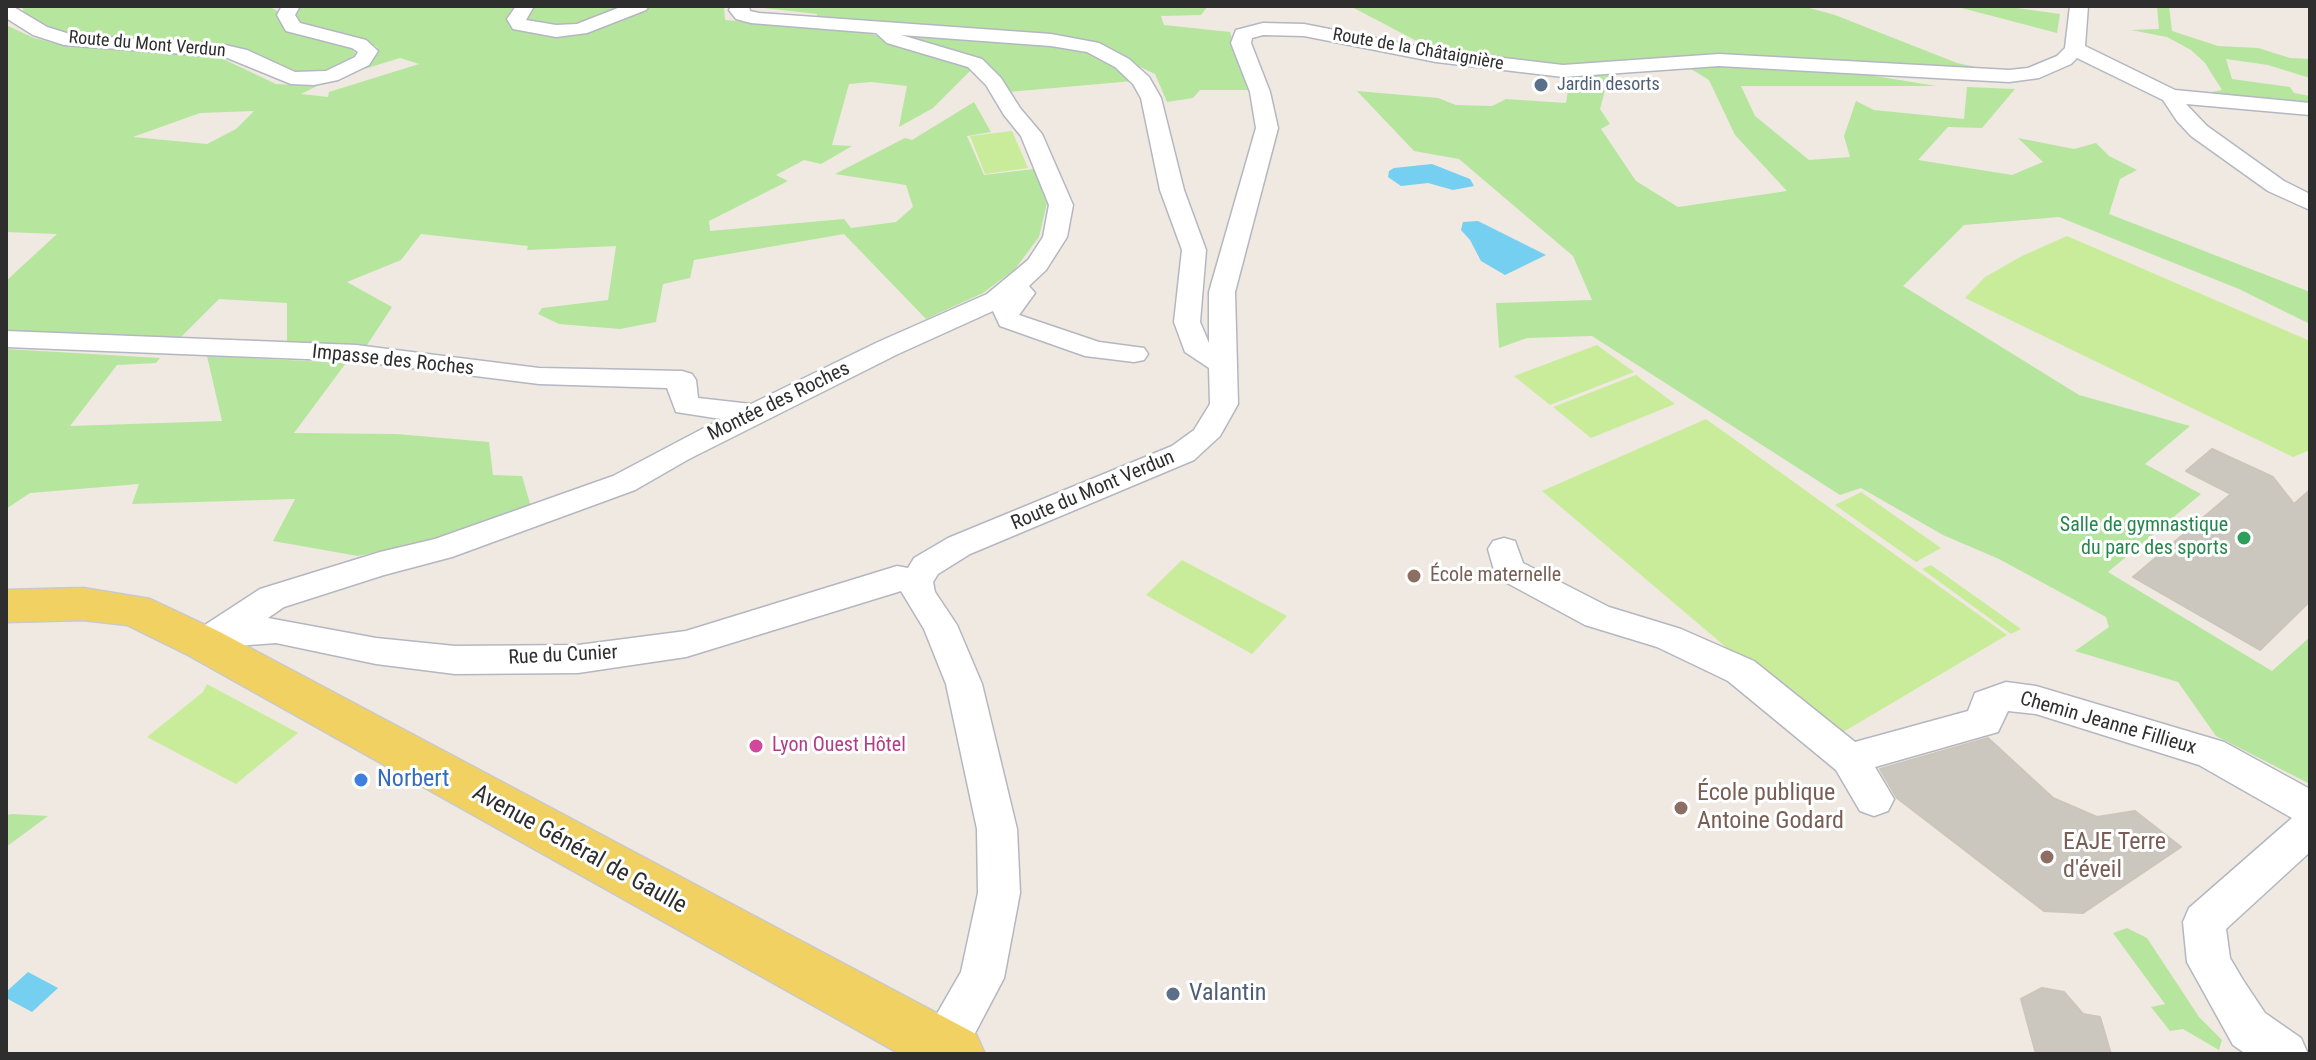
<!DOCTYPE html>
<meta charset="utf-8">
<style>
body{margin:0}
#map{position:relative;width:2316px;height:1060px;overflow:hidden;background:#efe9e1;font-family:"Roboto Condensed",sans-serif}
canvas{display:block}
.frame{position:absolute;inset:0;border:8px solid #2e2e2e;pointer-events:none}
</style>
<div id="map">
<canvas width="2316" height="1060"></canvas>
<div class="frame"></div>
</div>
<script>
const ctx = document.querySelector('canvas').getContext('2d');
ctx.lineJoin = 'round';
function paint(path, color) { ctx.fillStyle = color; ctx.fill(path, 'evenodd'); }
const toPath = rows => new Path2D(rows.map(r => 'M' + r).join(''));
function strokePath(path, color, width, dash) { ctx.strokeStyle = color; ctx.lineWidth = width; ctx.lineCap = dash ? 'butt' : 'round'; ctx.setLineDash(dash || []); ctx.stroke(path); }
function write(font, color, halo, rows, align = 'center') {
  ctx.font = font + ' "Roboto Condensed",sans-serif'; ctx.lineWidth = 6; ctx.setLineDash([]); ctx.textBaseline = 'middle'; ctx.strokeStyle = halo; ctx.fillStyle = color; for (const [text, x, y, turn = 0] of rows) {
    ctx.save(); ctx.translate(x, y); ctx.rotate((+turn || 0) * Math.PI / 180); ctx.textAlign = isNaN(turn) ? turn : align; if (halo) ctx.strokeText(text, 0, 0); ctx.fillText(text, 0, 0); ctx.restore();
  }
}
const green = toPath([
 [22,6,269,6,277,11,286,29,350,47,356,54,342,65,321,72,301,73,237,48,80,38,50,29,25,16],
 [295,6,629,6,627,17,650,6,724,6,725,20,868,33,901,43,908,34,1033,44,1104,55,1133,81,1008,92,979,62,933,108,899,127,907,86,871,82,849,84,832,145,852,146,821,164,804,160,776,175,788,181,709,221,710,231,844,219,851,228,896,222,913,207,906,185,835,174,905,138,912,140,974,102,991,132,967,136,984,175,1034,169,1047,203,1039,237,1015,269,983,293,926,319,844,234,694,260,690,278,663,284,656,322,620,329,559,324,538,314,542,308,608,300,616,246,527,250,528,246,421,234,401,260,347,282,392,307,367,345,287,343,287,303,219,299,177,341,6,335,6,281,57,234,6,232,6,25,34,38,66,46,219,57,276,84,317,86,301,94,328,97,329,92,419,64,400,58,361,70,372,60,377,47,366,41,311,30,293,20],
 [254,111,236,129,207,144,133,137,200,113],
 [782,6,1208,6,1201,15,1161,16,1164,25,1230,32,1249,90,1200,90,1193,98,1167,102,1155,74,1098,47,817,20,817,14,755,7],
 [1350,6,1802,6,1835,15,1957,63,2004,73,1857,63,1556,67,1432,49],
 [1954,6,2002,6,2060,14,2057,33],
 [2157,6,2169,6,2172,31,2218,46,2258,48,2290,58,2310,59,2310,78,2268,65,2226,59,2232,79,2290,87,2294,93,2310,96,2310,106,2170,91,2129,70,2174,89,2207,93,2222,90,2205,63,2191,50,2167,37,2131,30,2159,29],
 [1725,66,1857,73,1936,86,1741,86,1755,116,1809,160,1850,157,1844,136,1856,101,1874,110,1964,119,1967,87,2015,89,1982,128,1948,127,1918,160,2012,175,2043,162,2018,138,2074,149,2096,143,2109,156,2137,170,2120,179,2109,214,2310,292,2310,324,2239,289,2059,217,1964,225,1903,286,2079,395,2190,426,2145,464,2201,494,2108,572,2272,671,2310,637,2310,784,2216,736,2178,682,2075,651,2109,627,2106,617,1999,559,1943,535,1861,488,1840,495,1592,336,1527,338,1499,348,1496,303,1592,300,1573,256,1459,159,1414,151,1357,91,1438,98,1456,105,1492,106,1506,99,1566,103,1570,77,1609,75,1600,109,1610,124,1601,129,1636,181,1678,207,1787,191,1735,135,1709,80,1691,69],
 [6,349,160,358,156,363,117,365,70,426,222,421,207,356,346,363,294,433,396,434,489,442,493,475,522,476,531,507,444,537,358,556,273,541,295,499,132,504,139,484,30,493,6,509],
 [6,815,13,814,48,816,6,847],
 [2127,928,2147,938,2199,1017,2222,1040,2219,1050,2183,1029,2170,1031,2151,1007,2165,1004,2113,933]
]);
const pitch = toPath([
 [1012,131,1028,168,985,174,970,136],
 [2067,236,2310,341,2310,450,2293,457,1965,298,1985,277,2022,256],
 [1597,345,1634,372,1550,405,1514,376],
 [1636,375,1675,404,1591,438,1553,407],
 [1706,419,2007,635,1833,738,1542,491],
 [1861,492,1941,548,1916,562,1835,505],
 [1182,560,1287,616,1252,654,1146,595],
 [1931,565,2021,629,2011,634,1922,569],
 [207,684,298,733,236,784,147,737,203,692]
]);
const water = toPath([
 [1432,164,1470,179,1474,186,1453,190,1428,183,1401,186,1388,177,1389,171,1394,168],
 [1478,221,1546,255,1505,275,1481,261,1470,240,1461,230,1463,222],
 [28,972,58,988,32,1012,6,998,6,992]
]);
const building = toPath([
 [2212,449,2273,477,2294,504,2310,490,2310,601,2260,650,2133,577,2231,494,2186,471,2212,449],
 [1988,738,2053,798,2097,817,2135,811,2181,847,2083,913,2044,911,1897,798,1880,769,1988,738],
 [2042,988,2064,992,2083,1014,2100,1017,2111,1054,2036,1054,2021,999,2042,988]
]);
const minor = toPath([
 [6,6,12,6,47,27,73,35,225,45,247,50,295,72,326,71,355,57,358,52,352,48,286,31,277,15,282,6,300,6,295,15,300,23,366,40,378,51,369,65,338,80,314,85,291,84,225,57,64,45,33,35,6,18,6,6],
 [516,6,534,6,526,20,556,25,577,24,623,6,649,6,646,10,587,33,556,37,513,29,507,19,516,6],
 [731,6,749,6,750,11,759,13,1051,34,1099,43,1129,59,1149,77,1161,98,1184,190,1206,250,1200,322,1209,343,1209,292,1256,128,1250,92,1231,43,1236,30,1263,23,1304,24,1436,50,1563,65,1719,54,2009,70,2028,68,2057,56,2065,48,2070,6,2088,6,2085,46,2175,90,2310,103,2310,115,2186,104,2207,126,2284,181,2310,194,2310,210,2268,191,2191,136,2177,121,2163,100,2077,58,2071,64,2039,78,2009,82,1719,66,1563,77,1436,62,1304,36,1263,35,1252,38,1251,43,1270,92,1278,128,1235,292,1238,404,1220,436,1194,460,970,554,938,574,933,582,935,592,957,625,982,684,1017,829,1020,893,1004,978,964,1054,923,1054,920,1047,927,1031,961,972,978,893,977,829,946,684,924,629,901,591,686,657,578,673,455,674,376,664,276,643,236,646,203,656,191,652,186,643,191,634,260,589,380,552,435,539,613,476,721,419,676,412,667,388,539,384,356,361,6,347,6,331,356,345,539,368,682,371,692,374,696,380,698,398,751,404,878,342,987,294,1028,260,1043,237,1049,205,1021,136,1004,115,986,85,968,67,887,43,876,33,751,23,736,19,729,10,731,6],
 [901,35,1051,46,1087,52,1115,67,1133,84,1141,98,1160,190,1182,250,1174,322,1185,352,1209,368,1210,404,1194,430,1172,446,948,538,914,558,908,568,897,566,686,631,578,645,455,646,376,638,268,618,284,607,384,575,452,557,635,490,689,459,898,354,993,311,1000,326,1085,356,1134,362,1144,360,1148,354,1144,348,1099,342,1019,315,1035,293,1029,286,1046,270,1067,237,1073,205,1042,134,1020,108,1001,78,982,59,901,35],
 [1504,538,1515,541,1523,563,1609,607,1681,629,1754,661,1855,742,1968,711,1975,693,2006,682,2036,686,2224,742,2310,789,2310,852,2226,929,2230,958,2243,980,2265,1013,2301,1038,2308,1054,2246,1054,2233,1045,2187,962,2183,922,2189,908,2292,818,2199,765,2036,714,2008,711,1998,732,1875,767,1894,799,1888,811,1874,816,1860,811,1836,770,1728,681,1657,647,1585,625,1496,577,1488,549,1493,541,1504,538]
]);
const major = toPath([
 [83,588,150,599,218,631,976,1034,985,1054,900,1054,188,655,127,625,83,620,6,622,6,590,83,588]
]);
const markers = [
 [1541,85,8,"#5c6f8a"],
 [2244,538,8,"#2e9e5b"],
 [1414,576,8,"#8d6e63"],
 [756,746,8,"#d1479c"],
 [361,780,8,"#3f7fe0"],
 [1681,808,8,"#8d6e63"],
 [2047,857,8,"#8d6e63"],
 [1173,994,8,"#5c6f8a"]
];
const farStreetnames = [
 ["Route du Mont Verdun",147,45,5],
 ["Route de la Châtaignière",1418,50,10]
];
const farServicenames = [
 ["Jardin desorts",1557,85]
];
const streetNames = [
 ["Impasse des Roches",393,361,6],
 ["Montée des Roches",779,402,-26],
 ["Route du Mont Verdun",1093,491,-23],
 ["Rue du Cunier",563,656,-3],
 ["Chemin Jeanne Fillieux",2108,724,16]
];
const leisureNames = [
 ["Salle de gymnastique",2228,526],
 ["du parc des sports",2228,549]
];
const educationNames = [
 ["École maternelle",1430,576]
];
const hotelNames = [
 ["Lyon Ouest Hôtel",772,746]
];
const nearShopnames = [
 ["Norbert",377,780]
];
const nearEducationnames = [
 ["École publique",1697,794],
 ["Antoine Godard",1697,822],
 ["EAJE Terre",2063,843],
 ["d'éveil",2063,871]
];
const nearStreetnames = [
 ["Avenue Général de Gaulle",579,850,29]
];
const nearServicenames = [
 ["Valantin",1189,994]
];
paint(green, '#b6e59e');
paint(pitch, '#c9ec9a');
paint(water, '#75cff0');
paint(building, '#cbc7bf');
strokePath(building, '#cbc5ba', 2);
strokePath(minor, '#b4b7c1', 3);
strokePath(major, '#c9c9c9', 3);
paint(minor, '#fff');
paint(major, '#f2d163');
for (const [x, y, r, color] of markers) { const dot = new Path2D(); dot.arc(x, y, r, 0, 2 * Math.PI); ctx.fillStyle = color; ctx.fill(dot); strokePath(dot, '#fff', 3); }
write('18px', '#2e2e2e', '#fff', farStreetnames);
write('18px', '#4e5e75', '#fff', farServicenames, 'left');
write('20px', '#2e2e2e', '#fff', streetNames);
write('20px', '#27864d', '#fff', leisureNames, 'right');
write('20px', '#785e54', '#fff', educationNames, 'left');
write('20px', '#b23c85', '#fff', hotelNames, 'left');
write('24px', '#366cbe', '#fff', nearShopnames, 'left');
write('24px', '#785e54', '#fff', nearEducationnames, 'left');
write('24px', '#2e2e2e', '#fff', nearStreetnames);
write('24px', '#4e5e75', '#fff', nearServicenames, 'left');
</script>
